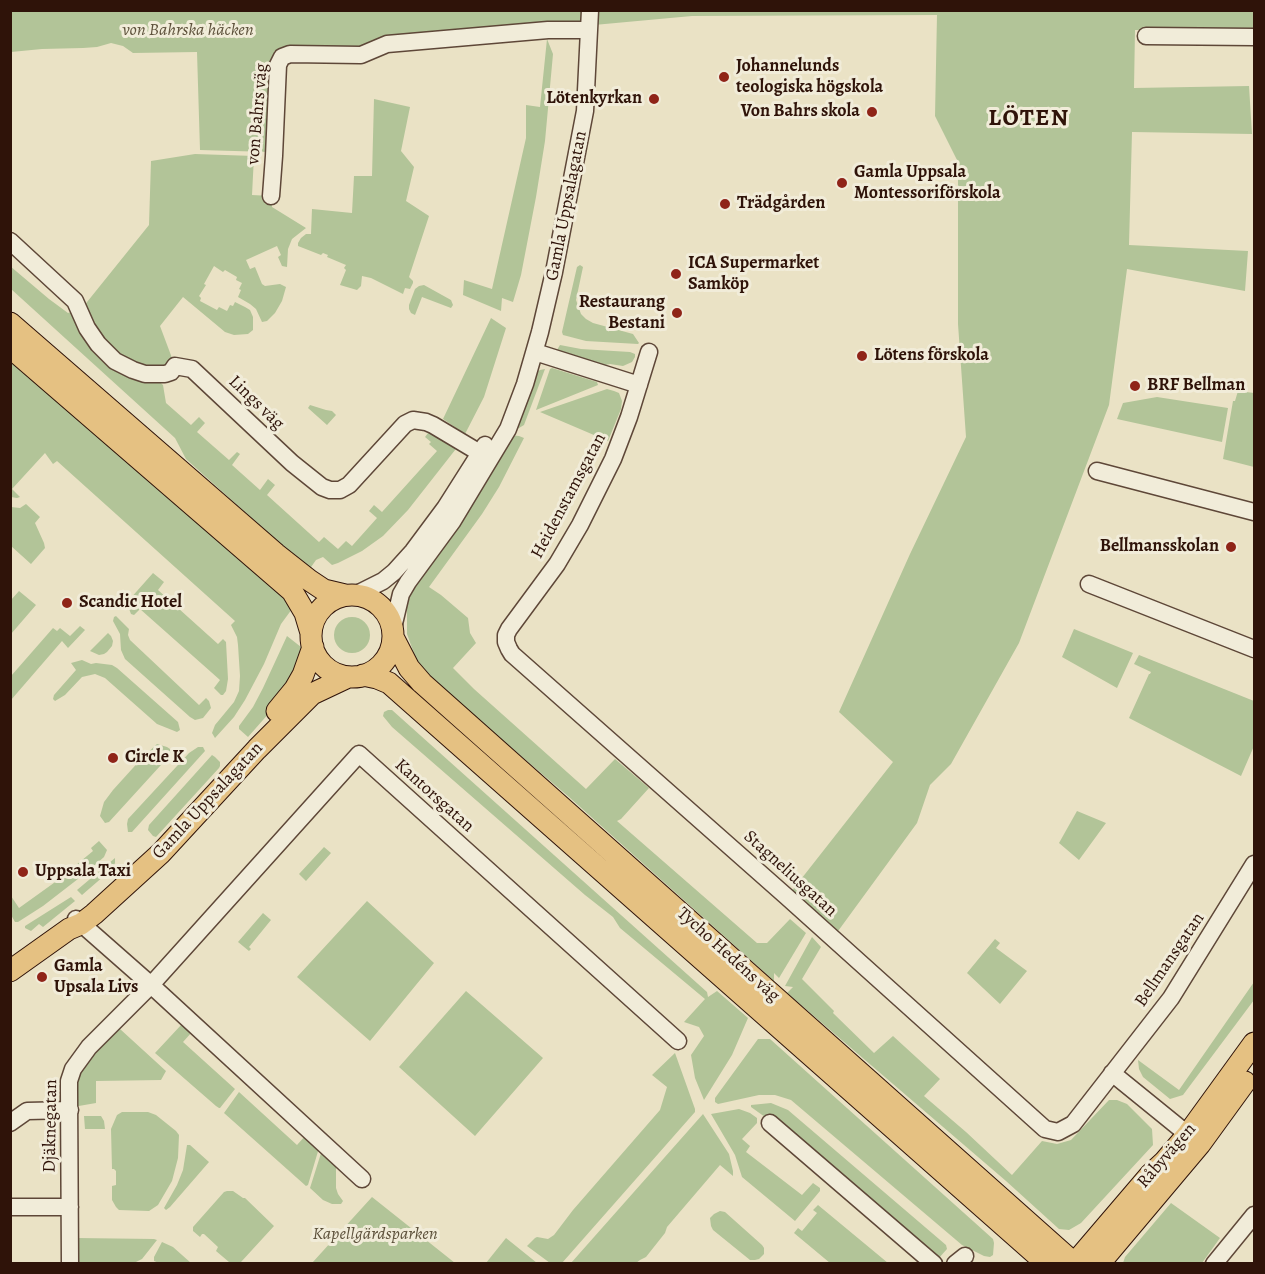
<!DOCTYPE html>
<meta charset="utf-8">
<style>
body{margin:0}
#map{position:relative;width:1265px;height:1274px;overflow:hidden;background:#eae2c5;font-family:Alegreya,serif}
canvas{display:block}
.frame{position:absolute;inset:0;border:12px solid #2f1309;pointer-events:none}
</style>
<div id="map">
<canvas width="1265" height="1274"></canvas>
<div class="frame"></div>
</div>
<script>
const ctx = document.querySelector('canvas').getContext('2d');
ctx.lineJoin = 'round';
function paint(path, color) { ctx.fillStyle = color; ctx.fill(path, 'evenodd'); }
const toPath = rows => new Path2D(rows.map(r => 'M' + r).join(''));
function strokePath(path, color, width, dash) { ctx.strokeStyle = color; ctx.lineWidth = width; ctx.lineCap = dash ? 'butt' : 'round'; ctx.setLineDash(dash || []); ctx.stroke(path); }
function write(font, color, halo, rows, align = 'center') {
  ctx.font = font + ' Alegreya,serif'; ctx.lineWidth = 6; ctx.setLineDash([]); ctx.textBaseline = 'middle'; ctx.strokeStyle = halo; ctx.fillStyle = color; for (const [text, x, y, turn = 0] of rows) {
    ctx.save(); ctx.translate(x, y); ctx.rotate((+turn || 0) * Math.PI / 180); ctx.textAlign = isNaN(turn) ? turn : align; if (halo) ctx.strokeText(text, 0, 0); ctx.fillText(text, 0, 0); ctx.restore();
  }
}
const green = toPath([
 [11,10,1254,11,1254,30,1135,30,1134,88,1249,86,1252,134,1132,132,1129,245,1248,251,1245,291,1127,269,1109,405,1019,643,951,764,930,785,917,823,833,938,787,897,893,762,839,712,910,554,966,437,958,324,958,162,935,116,937,15,692,16,387,44,369,50,274,51,269,152,200,150,197,52,133,53,123,46,111,43,97,47,83,48,42,49,11,52],
 [547,39,553,54,545,141,536,197,521,275,513,302,502,298,501,311,463,295,464,280,492,289,526,138,526,105,540,107],
 [374,99,410,107,401,151,414,167,406,201,429,216,409,277,413,281,413,283,410,289,405,288,403,294,371,278,362,276,361,286,357,290,340,285,346,270,344,268,346,265,327,257,328,255,323,253,321,255,298,246,298,243,301,238,306,234,311,234,312,209,352,213,354,176,372,176],
 [195,154,254,156,252,195,271,196,272,207,306,228,292,239,288,249,287,267,282,266,278,257,281,255,277,246,246,260,250,269,255,267,262,284,265,286,280,284,286,287,282,301,275,313,267,321,262,322,256,309,250,304,238,297,241,290,239,289,242,283,236,280,237,277,225,270,223,272,214,266,204,284,206,285,199,296,201,298,200,301,217,310,219,307,227,311,230,305,233,306,235,302,245,307,250,310,253,317,253,330,248,334,234,335,225,332,183,297,160,326,175,366,133,370,79,312,149,225,151,161],
 [580,265,583,267,576,300,581,314,586,319,593,323,633,334,639,343,638,344,586,341,563,335,562,332,577,267],
 [10,266,49,299,68,313,75,311,92,342,154,377,163,385,166,403,191,425,199,417,205,423,197,432,229,460,237,452,240,454,232,465,260,490,268,479,275,485,267,495,319,542,324,537,338,549,346,541,352,546,377,518,369,511,374,505,382,512,437,451,429,444,431,442,425,437,432,428,459,445,408,510,383,536,362,551,338,563,332,565,323,557,316,560,309,570,186,459,175,438,11,289],
 [424,285,451,300,453,305,451,308,422,297,415,315,411,313,409,309,409,305,415,289,419,286],
 [491,318,506,328,484,397,465,434,443,419],
 [560,345,581,349,630,352,635,354,635,357,632,362,623,366,610,364,605,365,559,353,557,350],
 [10,360,280,592,292,609,281,624,264,664,245,700,234,717,215,738,212,733,215,725,234,702,239,691,240,676,238,645,237,637,231,625,235,621,57,461,53,464,45,453,12,489,20,497,17,498,11,497],
 [552,368,597,382,598,385,536,410,550,369],
 [545,369,524,425,519,428,517,429,534,374,540,370],
 [607,389,614,391,619,393,622,401,621,409,608,441,540,412],
 [1238,391,1254,393,1254,467,1223,459,1233,401,1235,401],
 [1157,397,1228,408,1222,442,1117,419,1123,403],
 [310,405,326,410,332,411,336,415,327,425,308,408],
 [510,435,519,436,524,438,499,487,482,514,429,587,441,595,468,618,470,633,476,643,453,668,474,689,586,789,615,759,649,788,621,819,617,821,757,943,767,943,790,919,806,933,779,978,774,973,774,981,569,797,433,681,416,659,407,634,407,607,411,592],
 [26,504,40,517,35,523,44,543,45,548,31,564,11,546,11,507,20,508],
 [153,573,164,582,158,590,218,644,223,639,226,642,228,679,226,691,223,695,221,695,214,688,220,680,140,609,134,615,131,614,128,606,129,600],
 [19,591,36,605,11,634,11,600],
 [116,616,129,629,128,635,130,640,199,705,206,698,209,701,211,708,203,718,195,720,190,717,125,659,121,650,120,634,113,621,114,617],
 '334 635a18 18 0 1 1 36 0a18 18 0 1 1-36 0Z',
 [80,626,85,630,68,648,62,641,11,700,11,676,53,628,57,631,60,628,70,636],
 [1074,629,1133,653,1117,688,1062,657],
 [108,633,111,636,113,641,112,646,107,652,104,654,99,655,90,651],
 [287,636,301,647,301,654,285,695,248,737,239,729,239,726,253,707,263,688],
 [1139,655,1254,701,1254,746,1241,776,1129,718,1149,674,1150,674,1151,672,1134,664],
 [82,660,91,664,96,663,112,665,117,668,178,722,180,730,177,732,157,724,105,678,95,674,82,677,65,695,55,701,53,699,54,695,76,670,71,663],
 [388,710,392,710,707,992,708,997,717,991,748,1018,732,1055,704,1100,695,1078,691,1055,704,1036,699,1027,684,1022,705,999,620,928,613,917,585,895,392,727,383,716,384,712],
 [157,744,167,747,170,749,171,754,109,822,105,823,100,816,104,802,113,790,142,758],
 [198,747,203,747,205,751,132,832,128,832,127,824,128,819,189,753],
 [212,755,215,757,220,762,220,766,219,768,156,837,153,836,148,830,149,825],
 [1077,811,1106,823,1079,860,1059,843],
 [99,841,107,850,104,857,87,872,43,906,18,922,15,922,11,915,11,896,19,908,58,880,93,851,91,848],
 [324,847,331,853,306,881,299,874],
 [115,858,115,863,112,869,82,895,77,890],
 [71,897,75,901,43,927,39,924,31,931,25,928,25,926],
 [367,901,434,963,370,1041,297,977],
 [263,913,271,920,249,947,251,949,249,951,238,942],
 [812,937,821,947,802,979,834,1011,833,1013,874,1053,893,1036,940,1079,924,1096,966,1132,1012,1175,1042,1141,1057,1144,1071,1140,1109,1100,1117,1100,1127,1104,1152,1129,1153,1145,1081,1223,1069,1230,1059,1229,1006,1181,787,993,793,987,785,986],
 [995,939,1000,943,996,948,1027,971,1000,1004,967,973],
 [1254,982,1254,1000,1183,1095,1170,1099,1143,1077,1139,1069,1138,1060,1179,1090],
 [466,991,543,1058,475,1136,399,1067],
 [182,1024,192,1032,183,1042,235,1089,220,1108,219,1108,216,1106,155,1053],
 [117,1029,120,1029,166,1071,161,1080,96,1081,96,1103,73,1107,76,1072],
 [758,1039,770,1039,993,1239,994,1243,993,1255,990,1257,984,1256,962,1245,791,1100,775,1095,759,1095,718,1104,715,1102,715,1098],
 [675,1053,695,1109,695,1112,562,1263,550,1263,527,1246,535,1238,537,1237,548,1239,554,1235,573,1210,660,1110,667,1087,652,1075],
 [239,1092,297,1145,306,1135,319,1148,308,1185,306,1186,224,1113],
 [771,1103,788,1110,946,1245,947,1249,938,1259,772,1122,751,1107,751,1105],
 [739,1109,750,1113,757,1118,757,1123,742,1139,750,1146,746,1152,802,1195,813,1183,820,1188,820,1191,795,1221,742,1177,735,1155,711,1114],
 [122,1112,148,1112,156,1115,176,1131,179,1135,178,1158,172,1181,158,1205,149,1211,119,1210,116,1207,112,1200,112,1186,116,1185,116,1171,114,1169,112,1169,111,1129,117,1115],
 [703,1114,729,1154,733,1171,733,1176,720,1165,667,1227,665,1233,646,1257,640,1260,636,1263,571,1263],
 [84,1116,101,1116,104,1121,105,1129,85,1129],
 [187,1145,190,1145,209,1162,170,1207,166,1210,164,1208,177,1185,183,1170],
 [322,1150,336,1166,336,1188,338,1194,343,1201,341,1204,332,1204,323,1200,310,1188],
 [227,1191,233,1191,243,1198,245,1198,274,1226,241,1262,237,1263,229,1262,216,1251,218,1247,204,1234,202,1234,200,1237,193,1231,193,1227,224,1192],
 [372,1197,455,1263,312,1263],
 [1171,1203,1220,1238,1202,1263,1123,1263,1125,1257],
 [818,1205,888,1263,830,1263,794,1233,798,1228,802,1231,817,1213,813,1210],
 [720,1211,725,1212,762,1245,764,1248,764,1254,759,1259,755,1260,750,1260,713,1230,711,1226,710,1218,714,1214],
 [77,1238,154,1239,157,1240,142,1259,134,1263,77,1264],
 [506,1238,537,1263,486,1263],
 [162,1242,173,1247,191,1263,159,1263,154,1261,154,1257]
]);
const minor = toPath([
 [1146,36,1254,37],
 [271,196,274,156,278,65,282,57,290,54,361,55,387,44,548,30,589,30],
 [10,241,75,301,87,328,98,344,115,361,133,370,145,374,165,374,171,372,175,366,192,369,292,463,322,487,330,490,340,490,349,485,405,424,413,420,426,422,433,425,490,459],
 [535,352,639,385],
 [649,352,629,417,613,459,580,525,557,564,509,629,506,635,506,642,509,649,512,654,787,897,1045,1129,1058,1132,1073,1124,1171,998,1254,864],
 [1097,471,1254,512],
 [1089,584,1254,649],
 [355,595,383,581,394,572,413,551,445,508,485,445],
 [393,628,401,594,408,582,452,522,508,429,525,384,540,332,554,272,585,111,590,10],
 [76,919,151,985,362,1179],
 [1112,1073,1197,1142],
 [10,1123,27,1111,70,1110],
 [770,1123,934,1264],
 [10,1207,70,1207],
 [70,1264,69,1091,69,1081,73,1069,89,1047,151,985,359,754,678,1041],
 [955,1264,965,1256],
 [1214,1264,1254,1215]
]);
const major = toPath([
 [10,323,276,554,309,580,324,590,345,595],
 [10,347,292,591,305,613,311,633],
 '311 636a41 41 0 1 1 82 0a41 41 0 1 1-82 0Z',
 [393,637,409,668,422,683,1075,1264],
 [363,675,377,678,389,683,1047,1264],
 [277,711,295,689,303,675,313,647],
 [10,971,69,929,81,924,94,914,161,853,257,749,312,694,348,677],
 [1074,1264,1150,1175,1164,1162,1188,1134,1254,1043],
 [1099,1264,1200,1144,1245,1082]
]);
const markers = [
 [724,77,6,"#8f2418"],
 [654,99,6,"#8f2418"],
 [872,112,6,"#8f2418"],
 [842,183,6,"#8f2418"],
 [725,204,6,"#8f2418"],
 [676,274,6,"#8f2418"],
 [677,313,6,"#8f2418"],
 [862,356,6,"#8f2418"],
 [1135,386,6,"#8f2418"],
 [1231,547,6,"#8f2418"],
 [67,603,6,"#8f2418"],
 [113,758,6,"#8f2418"],
 [23,872,6,"#8f2418"],
 [42,977,6,"#8f2418"]
];
const parkNames = [
 ["von Bahrska häcken",188,31],
 ["Kapellgärdsparken",375,1235]
];
const poiNames = [
 ["Johannelunds",736,67],
 ["teologiska högskola",736,88],
 ["Lötenkyrkan",642,99,"right"],
 ["Von Bahrs skola",860,112,"right"],
 ["Gamla Uppsala",854,173],
 ["Montessoriförskola",854,194],
 ["Trädgården",737,204],
 ["ICA Supermarket",688,264],
 ["Samköp",688,285],
 ["Restaurang",665,303,"right"],
 ["Bestani",665,324,"right"],
 ["Lötens förskola",874,356],
 ["BRF Bellman",1147,386],
 ["Bellmansskolan",1219,547,"right"],
 ["Scandic Hotel",79,603],
 ["Circle K",125,758],
 ["Uppsala Taxi",35,872],
 ["Gamla",54,967],
 ["Upsala Livs",54,988]
];
const streetNames = [
 ["von Bahrs väg",258,114,-85],
 ["Gamla Uppsalagatan",567,206,-79],
 ["Lings väg",256,403,44],
 ["Heidenstamsgatan",569,496,-62],
 ["Kantorsgatan",434,796,42],
 ["Gamla Uppsalagatan",208,801,-47],
 ["Stagneliusgatan",790,874,42],
 ["Tycho Hedéns väg",728,955,42],
 ["Bellmansgatan",1170,960,-56],
 ["Djäknegatan",51,1126,-89],
 ["Råbyvägen",1167,1156,-49]
];
const districtNames = [
 ["LÖTEN",1029,119]
];
paint(green, '#b2c498');
strokePath(minor, '#5e4738', 19);
strokePath(major, '#2f1309', 23);
strokePath(minor, '#f1ecd9', 16);
strokePath(major, '#e5c182', 21);
for (const [x, y, r, color] of markers) { const dot = new Path2D(); dot.arc(x, y, r, 0, 2 * Math.PI); ctx.fillStyle = color; ctx.fill(dot); strokePath(dot, '#f1ecd9', 2); }
write('italic 18px', '#5d513b', '#f1ecd9', parkNames);
write('bold 18px', '#2f1309', '#f1ecd9', poiNames, 'left');
write('18px', '#2f1309', '#f1ecd9', streetNames);
ctx.letterSpacing = '1.5px';
write('bold 24px', '#2f1309', '#f1ecd9', districtNames);
ctx.letterSpacing = '0px';
</script>
